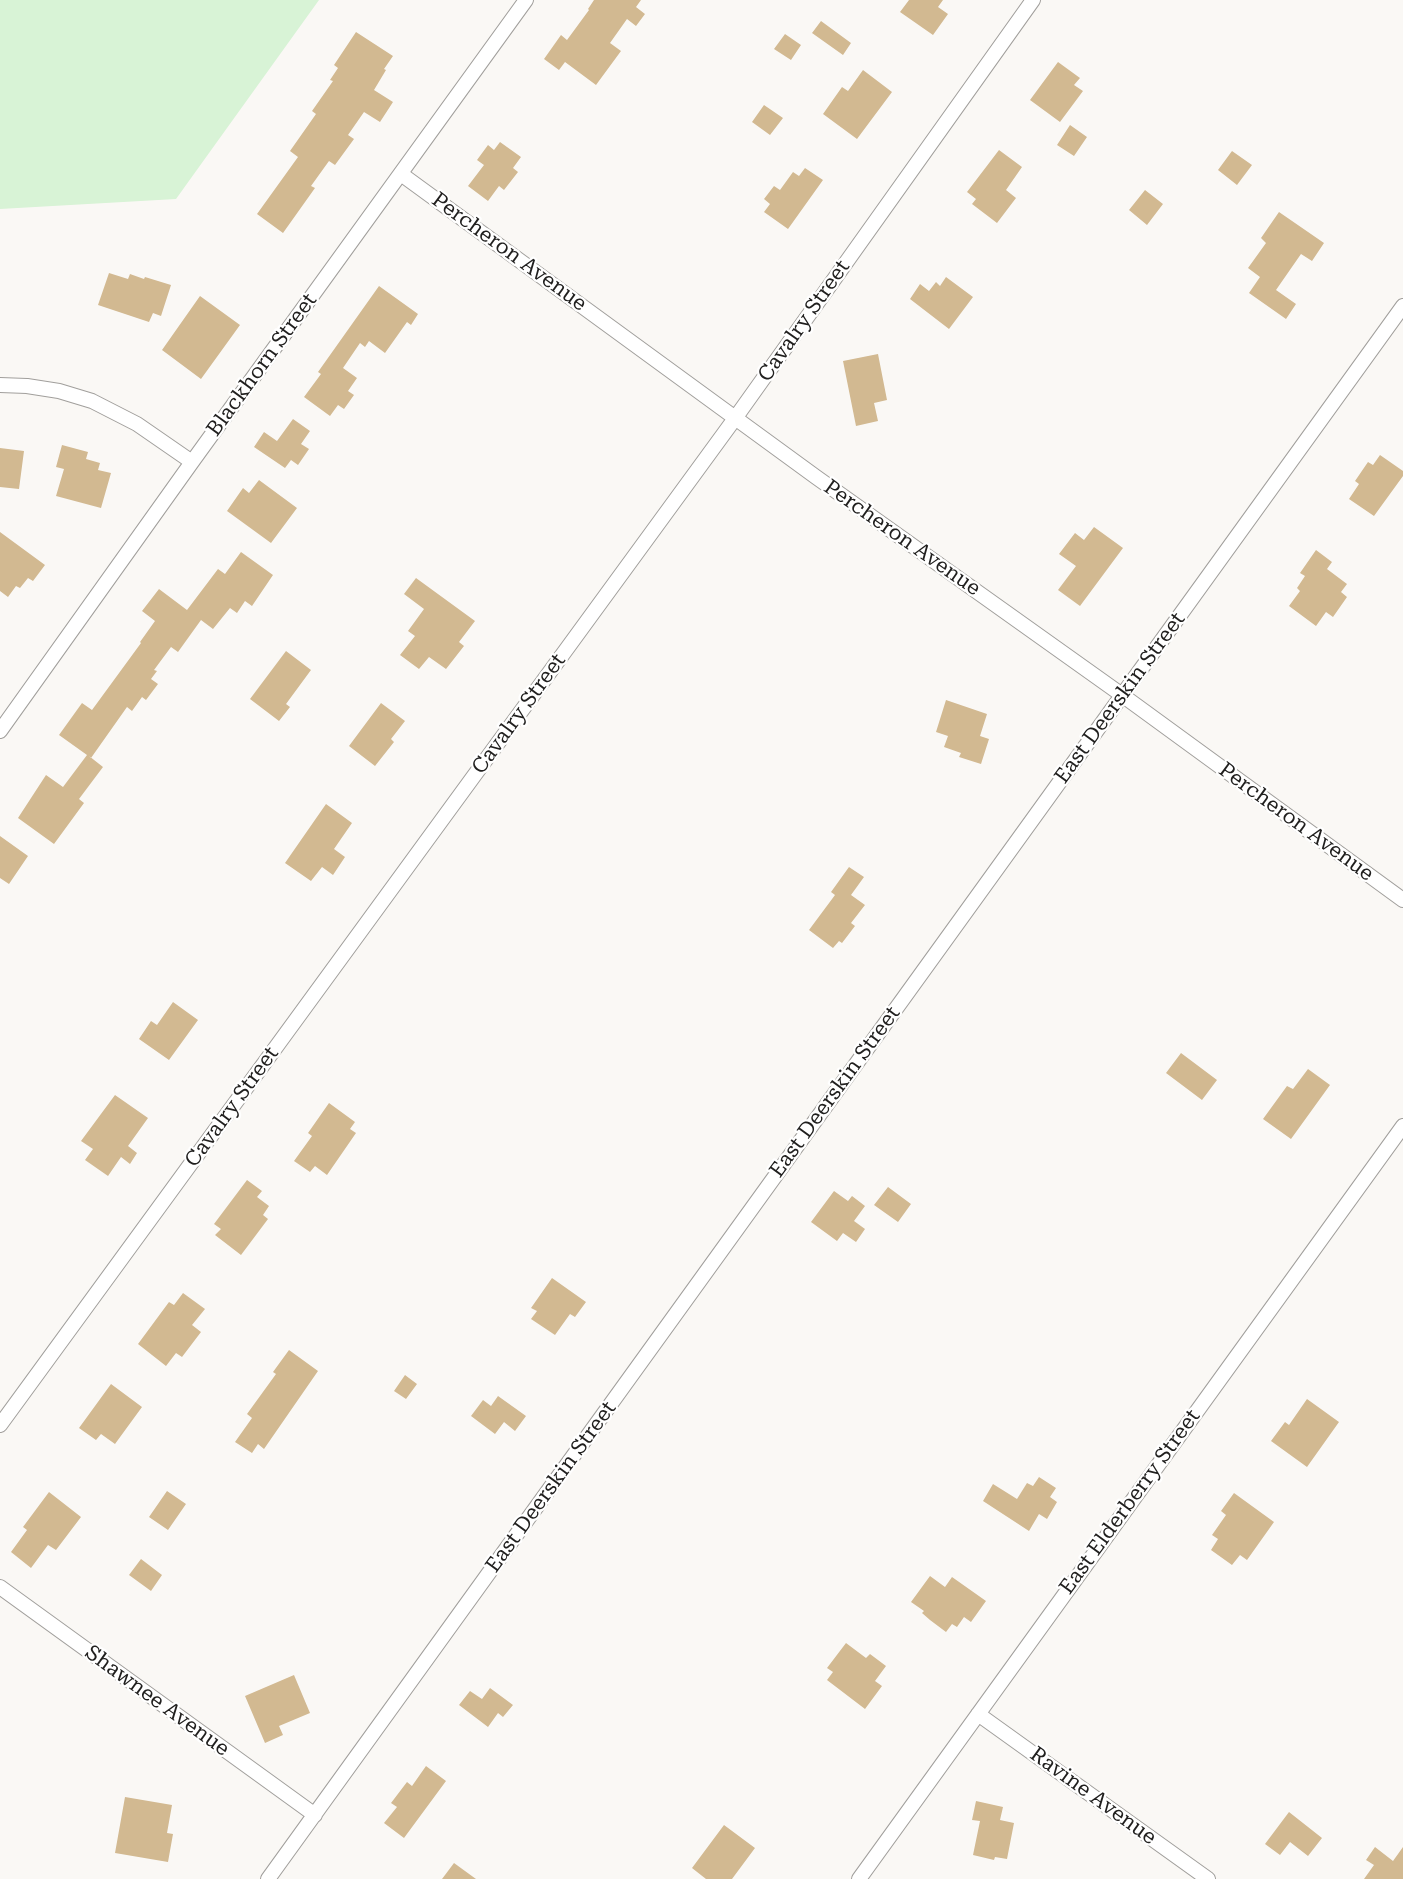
<!DOCTYPE html>
<style>
body{margin:0}
canvas{display:block;background:#faf8f5}
</style>
<canvas width="1403" height="1879"></canvas>
<script>
const ctx = document.querySelector('canvas').getContext('2d');
ctx.lineJoin = 'round';
function paint(path, color) { ctx.fillStyle = color; ctx.fill(path, 'evenodd'); }
const toPath = rows => new Path2D(rows.map(r => 'M' + r).join(''));
function strokePath(path, color, width, dash) { ctx.strokeStyle = color; ctx.lineWidth = width; ctx.lineCap = dash ? 'butt' : 'round'; ctx.setLineDash(dash || []); ctx.stroke(path); }
function write(font, color, halo, rows, align = 'center') {
  ctx.font = font + ' "Roboto Serif",serif'; ctx.lineWidth = 4.5; ctx.setLineDash([]); ctx.textBaseline = 'middle'; ctx.strokeStyle = halo; ctx.fillStyle = color; for (const [text, x, y, turn = 0] of rows) {
    ctx.save(); ctx.translate(x, y); ctx.rotate((+turn || 0) * Math.PI / 180); ctx.textAlign = isNaN(turn) ? turn : align; if (halo) ctx.strokeText(text, 0, 0); ctx.fillText(text, 0, 0); ctx.restore();
  }
}
const green = toPath([
 [0,0,319,0,176,199,0,209]
]);
const building = toPath([
 [594,0,641,0,636,7,645,14,636,26,627,19,610,43,621,51,596,85,565,62,559,70,544,59,561,35,567,40,589,10,588,9],
 [909,0,943,0,938,7,948,14,933,35,900,12],
 [821,21,851,43,843,55,812,33],
 [356,32,393,56,384,69,386,70,374,90,393,102,380,122,364,112,348,135,354,139,335,165,329,161,311,186,315,188,283,233,257,214,298,157,290,151,316,114,312,111,333,81,330,80,338,68,334,65],
 [785,34,801,45,791,60,774,49],
 [1058,62,1080,78,1074,85,1083,91,1060,122,1030,100],
 [863,70,892,92,857,139,823,114,842,87,848,91],
 [764,105,783,118,770,135,752,122],
 [1070,125,1087,137,1074,156,1057,145],
 [500,142,521,157,513,168,518,172,504,190,499,186,488,201,468,186,484,165,477,160,488,145,494,150],
 [999,150,1022,167,1006,190,1016,198,997,223,972,204,976,199,967,192],
 [1232,151,1252,165,1237,185,1218,170],
 [805,168,823,180,788,229,764,212,770,204,764,199,774,186,780,190,793,172,799,176],
 [1145,190,1163,204,1147,225,1129,210],
 [1279,212,1324,243,1312,261,1301,254,1276,290,1296,304,1286,319,1249,293,1260,277,1248,268,1266,243,1261,238],
 [109,273,128,279,130,274,144,279,145,277,171,285,161,316,153,313,149,322,98,305],
 [946,277,973,297,949,329,910,299,920,284,929,291,936,282,940,286],
 [379,286,418,314,411,325,407,322,385,353,369,341,365,347,360,343,343,368,357,378,348,391,354,395,344,409,338,405,330,416,304,397,321,374,318,372],
 [200,296,240,325,201,379,162,350],
 [878,354,887,400,874,403,878,421,856,426,843,361],
 [293,419,310,431,301,444,309,449,298,465,291,460,285,468,254,447,264,432,277,441],
 [62,445,88,452,86,459,100,463,98,470,111,473,101,508,56,496,64,469,56,467],
 [0,448,24,451,19,489,0,487],
 [1380,455,1403,471,1403,476,1374,516,1349,499,1359,484,1355,481,1368,462,1373,465],
 [259,480,297,508,271,543,227,511,243,488,249,493],
 [1094,527,1123,548,1080,606,1058,590,1076,566,1059,554,1075,533,1084,540],
 [0,532,45,565,33,581,28,578,20,588,16,586,8,597,0,591],
 [1316,550,1332,562,1327,569,1347,584,1341,592,1347,597,1333,617,1326,612,1316,626,1289,606,1300,591,1297,588,1305,576,1300,573],
 [241,552,273,575,252,606,245,601,237,613,230,608,213,629,201,620,178,652,171,647,154,670,157,671,151,679,158,684,146,700,142,697,132,711,127,707,91,758,89,756,103,767,79,799,84,803,54,844,18,818,46,775,63,787,87,755,59,735,82,703,92,710,141,643,140,642,155,621,142,611,159,589,187,610,218,569,225,574],
 [416,578,475,621,459,642,464,646,446,669,429,657,419,669,400,655,415,636,408,631,424,609,404,594],
 [286,651,311,670,286,704,290,707,279,721,250,699],
 [946,700,987,714,980,736,989,739,981,764,959,757,961,753,944,747,948,736,936,732],
 [381,703,405,721,391,739,394,742,375,766,349,746],
 [326,804,352,823,334,849,345,857,333,875,322,867,311,881,285,863],
 [0,836,28,856,9,884,0,878],
 [849,867,864,877,851,895,865,905,851,923,855,926,842,943,839,941,833,948,809,930,835,895,831,892],
 [173,1002,198,1020,169,1060,139,1039,151,1021,157,1025],
 [1181,1053,1217,1080,1202,1100,1166,1073],
 [1308,1069,1330,1085,1291,1139,1263,1119,1287,1086,1293,1089],
 [115,1095,148,1118,128,1146,137,1153,130,1164,121,1157,108,1176,85,1160,93,1149,81,1141],
 [329,1103,355,1122,350,1129,356,1133,327,1175,315,1166,310,1172,294,1161,312,1136,308,1133],
 [247,1180,262,1191,257,1197,269,1206,263,1215,268,1219,241,1255,215,1235,221,1229,214,1224],
 [888,1187,911,1204,898,1222,874,1205],
 [834,1191,848,1201,852,1196,865,1206,854,1221,865,1229,856,1242,843,1233,837,1241,811,1222],
 [552,1278,586,1302,575,1317,570,1314,555,1335,531,1319,537,1311,531,1308],
 [183,1293,205,1309,192,1325,201,1332,182,1357,176,1353,166,1366,138,1344,169,1302,174,1305],
 [289,1350,318,1371,264,1449,258,1444,252,1453,235,1442,252,1418,247,1414,276,1374,273,1372],
 [405,1375,417,1384,406,1399,394,1391],
 [111,1384,142,1407,115,1444,101,1434,96,1440,79,1428],
 [498,1396,526,1416,515,1431,504,1422,495,1434,471,1416,483,1400,491,1406],
 [1307,1399,1339,1422,1307,1467,1271,1441,1285,1422,1289,1425],
 [1039,1477,1056,1488,1050,1497,1057,1502,1047,1519,1039,1514,1029,1531,983,1501,993,1484,1017,1499,1027,1483,1033,1486],
 [167,1491,186,1504,168,1530,149,1517],
 [49,1492,81,1517,56,1550,48,1545,31,1568,11,1552,27,1530,23,1527],
 [1234,1493,1274,1522,1247,1560,1240,1555,1232,1565,1211,1550,1218,1539,1212,1535,1226,1515,1221,1511],
 [141,1559,162,1575,151,1591,129,1575],
 [930,1576,945,1587,952,1577,986,1601,971,1622,964,1617,957,1627,952,1624,946,1632,930,1620,922,1613,924,1611,911,1602],
 [846,1643,866,1658,870,1654,886,1666,875,1681,882,1686,865,1709,827,1680,833,1672,827,1668],
 [294,1675,310,1713,279,1726,283,1735,265,1743,245,1696],
 [490,1688,513,1705,503,1717,498,1713,488,1727,459,1705,470,1691,482,1699],
 [426,1766,446,1781,404,1838,384,1823,397,1807,391,1803,407,1782,412,1786],
 [125,1797,172,1805,167,1833,173,1834,168,1862,115,1853],
 [976,1801,1003,1807,1000,1820,1014,1823,1007,1859,995,1857,994,1860,973,1855,980,1821,972,1820],
 [1289,1812,1322,1838,1308,1856,1290,1842,1280,1855,1265,1844],
 [724,1825,755,1848,732,1879,706,1879,692,1868],
 [1375,1847,1393,1861,1403,1847,1403,1879,1364,1879,1374,1865,1366,1860],
 [454,1863,476,1879,442,1879]
]);
const minor = toPath([
 [401,174,816,477,1122,695,1403,900],
 [0,385,27,386,59,391,92,401,137,424,192,462],
 [0,731,192,462,526,0],
 [0,1425,736,417,1033,0],
 [0,1587,315,1815],
 [978,1714,1208,1879],
 [268,1879,1403,306],
 [859,1879,1403,1126]
]);
const streetNames = [
 ["Percheron Avenue",509,252,36],
 ["Cavalry Street",804,321,-55],
 ["Blackhorn Street",262,365,-54],
 ["Percheron Avenue",902,538,35],
 ["East Deerskin Street",1120,698,-54],
 ["Cavalry Street",519,714,-54],
 ["Percheron Avenue",1296,822,36],
 ["East Deerskin Street",835,1092,-54],
 ["Cavalry Street",232,1107,-54],
 ["East Deerskin Street",551,1487,-54],
 ["East Elderberry Street",1130,1502,-54],
 ["Shawnee Avenue",157,1701,36],
 ["Ravine Avenue",1093,1796,36]
];
paint(green, '#d8f3d6');
paint(building, '#d2b991');
strokePath(minor, '#a19f9c', 16);
strokePath(minor, '#fff', 14);
write('21px', '#21201f', '#fff', streetNames);
</script>
